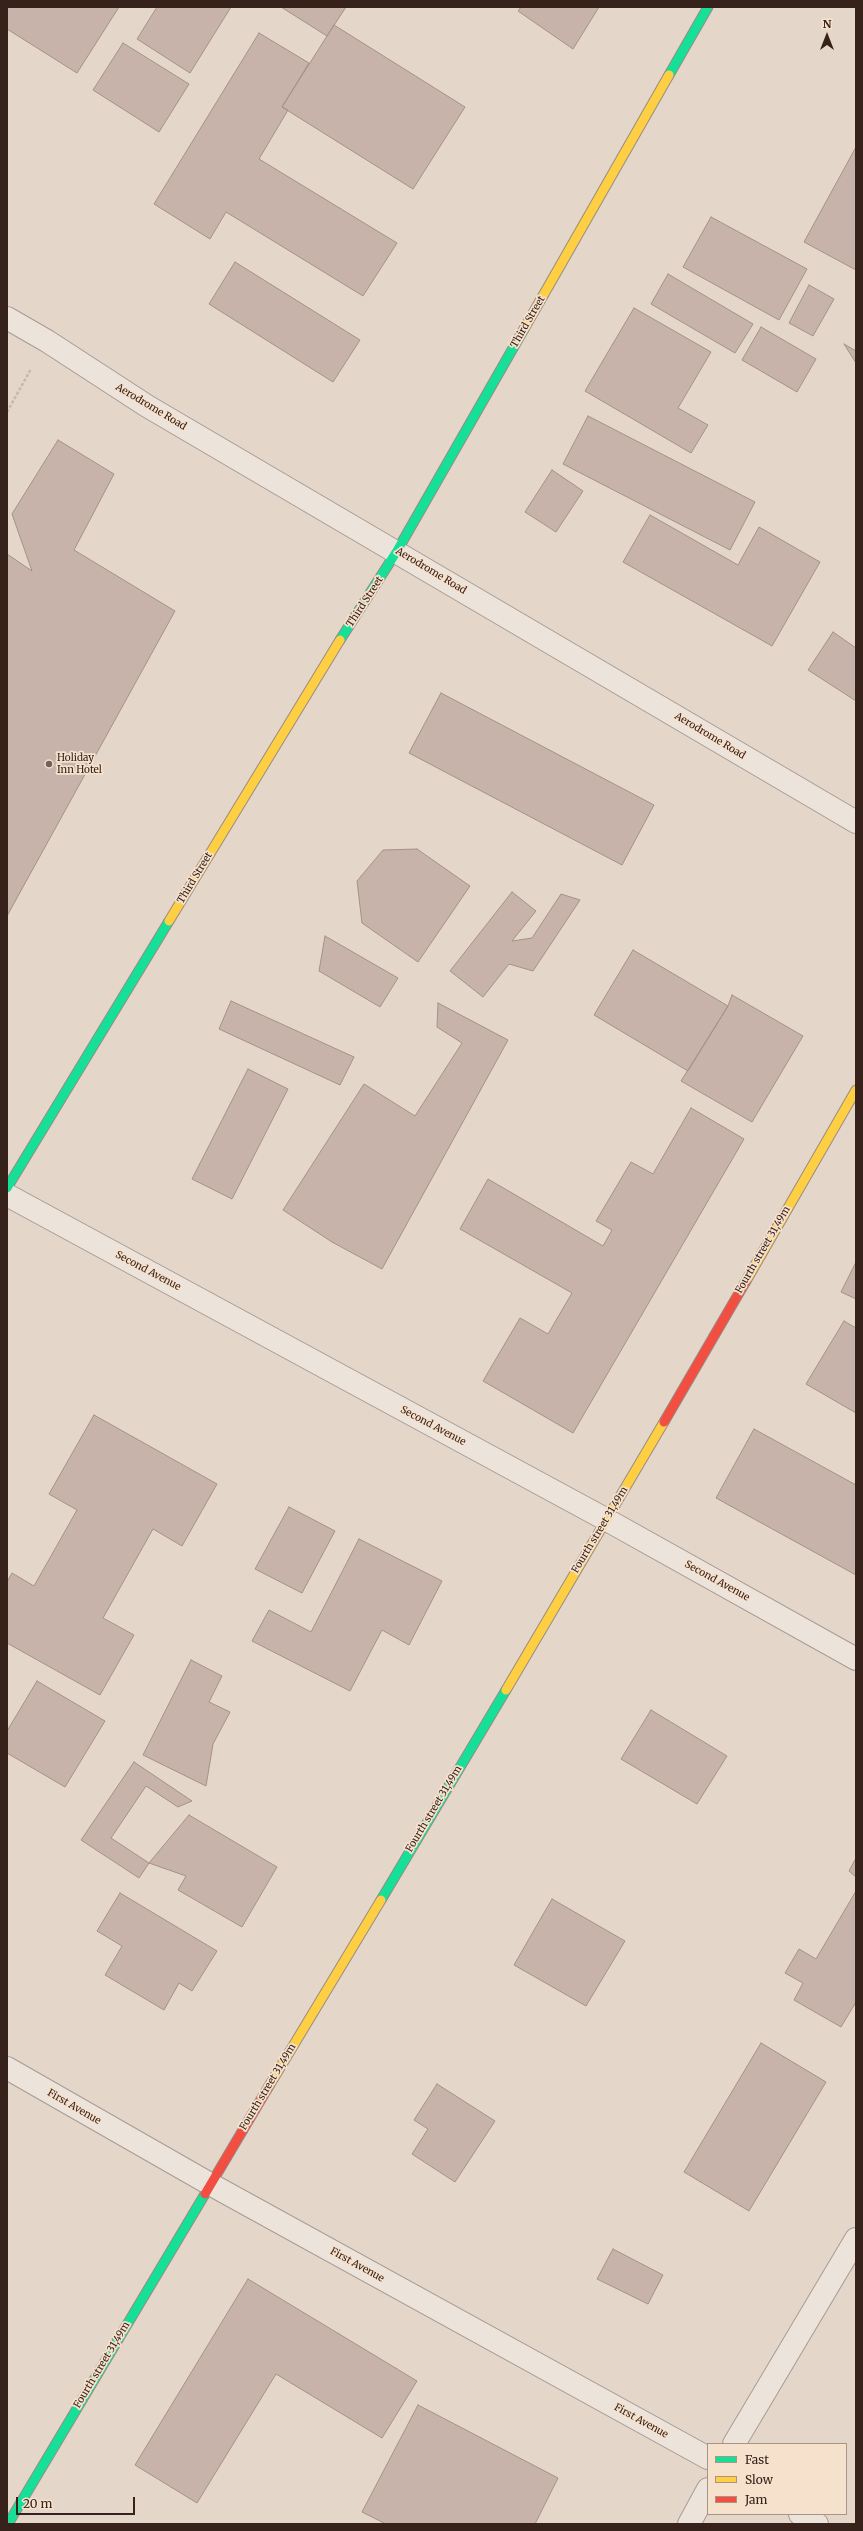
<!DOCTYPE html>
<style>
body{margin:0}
#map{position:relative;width:863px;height:2531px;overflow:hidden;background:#e4d6c9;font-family:Merriweather,serif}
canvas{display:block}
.frame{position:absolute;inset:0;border:8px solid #36221b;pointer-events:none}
.legend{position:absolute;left:707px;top:2443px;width:140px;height:72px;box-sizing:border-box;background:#f6e1cd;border:1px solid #a99586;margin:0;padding:5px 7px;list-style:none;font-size:12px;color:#36221b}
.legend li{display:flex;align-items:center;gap:8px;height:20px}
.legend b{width:20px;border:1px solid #a99586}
.north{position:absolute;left:807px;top:16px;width:40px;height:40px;-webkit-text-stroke:3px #f6e1cd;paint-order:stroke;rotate:0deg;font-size:11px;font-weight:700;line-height:16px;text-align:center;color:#36221b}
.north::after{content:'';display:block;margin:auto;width:14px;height:18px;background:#36221b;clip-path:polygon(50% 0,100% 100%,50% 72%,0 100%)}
.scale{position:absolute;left:16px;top:2497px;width:119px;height:18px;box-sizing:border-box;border:2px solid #36221b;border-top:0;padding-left:5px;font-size:12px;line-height:14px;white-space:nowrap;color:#36221b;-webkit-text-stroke:3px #f6e1cd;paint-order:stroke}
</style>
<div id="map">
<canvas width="863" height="2531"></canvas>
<div class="frame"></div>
<ul class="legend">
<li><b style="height:5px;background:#16e098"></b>Fast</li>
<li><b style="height:5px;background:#ffcf43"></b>Slow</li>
<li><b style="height:5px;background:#f24e42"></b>Jam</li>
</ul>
<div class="north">N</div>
<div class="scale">20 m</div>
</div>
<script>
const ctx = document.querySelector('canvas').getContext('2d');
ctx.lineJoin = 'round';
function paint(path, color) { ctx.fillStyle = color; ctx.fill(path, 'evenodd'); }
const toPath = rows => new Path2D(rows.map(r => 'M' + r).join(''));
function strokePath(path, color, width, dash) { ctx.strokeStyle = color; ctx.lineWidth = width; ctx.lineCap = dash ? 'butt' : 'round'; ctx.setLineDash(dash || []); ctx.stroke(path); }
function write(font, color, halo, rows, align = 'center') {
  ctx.font = font + ' Merriweather,serif'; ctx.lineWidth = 3.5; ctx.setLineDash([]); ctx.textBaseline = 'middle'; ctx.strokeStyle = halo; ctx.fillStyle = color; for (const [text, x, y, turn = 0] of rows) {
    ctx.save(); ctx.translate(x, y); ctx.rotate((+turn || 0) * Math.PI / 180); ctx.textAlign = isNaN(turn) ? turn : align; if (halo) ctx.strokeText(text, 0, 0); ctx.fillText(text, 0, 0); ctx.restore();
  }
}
const building = toPath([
 [7,7,119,7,77,73,7,29,7,7],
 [157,7,231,7,190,73,137,39,157,7],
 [281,7,346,7,327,36,281,7],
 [521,7,599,7,573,49,518,11,521,7],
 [334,25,465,107,413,189,282,107,334,25],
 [259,33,309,63,282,107,288,110,259,159,397,243,363,296,226,212,210,239,154,204,259,33],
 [123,43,189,84,159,132,93,90,123,43],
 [856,147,856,270,804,242,856,147],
 [711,217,807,269,779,320,683,267,711,217],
 [235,262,360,340,333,382,209,304,235,262],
 [668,274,753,324,735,353,651,304,668,274],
 [809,285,834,299,813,336,789,323,809,285],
 [634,308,711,352,678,408,708,425,691,453,585,391,634,308],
 [761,327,816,359,797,392,742,360,761,327],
 [844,344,856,351,856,363,844,344],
 [588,416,755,502,730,550,563,464,588,416],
 [58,440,114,474,74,550,175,611,7,916,7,554,32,571,12,514,58,440],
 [552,470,583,491,556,532,525,512,552,470],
 [650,515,738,565,759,527,820,562,772,646,623,562,650,515],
 [833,632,856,648,856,701,808,670,833,632],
 [441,693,654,805,622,865,409,753,441,693],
 [417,849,470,886,418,962,362,923,357,881,383,850,417,849],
 [512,892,536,911,512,941,532,938,561,894,580,900,533,971,509,964,483,997,450,971,512,892],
 [325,936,398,978,380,1007,319,971,325,936],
 [633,950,728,1006,688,1071,594,1015,633,950],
 [732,995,803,1036,752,1122,681,1081,728,1006,732,995],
 [231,1001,354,1057,340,1085,219,1029,231,1001],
 [438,1003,508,1040,382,1269,332,1242,283,1210,364,1084,415,1116,462,1043,437,1027,438,1003],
 [248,1069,288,1089,232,1199,192,1179,248,1069],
 [691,1108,744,1139,573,1433,483,1381,520,1318,548,1334,572,1293,460,1229,488,1179,603,1246,612,1230,596,1221,631,1162,653,1174,691,1108],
 [856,1262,856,1299,841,1292,856,1262],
 [844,1321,856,1328,856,1413,806,1384,844,1321],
 [94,1415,217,1484,182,1546,153,1529,103,1618,134,1635,100,1695,7,1643,7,1582,12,1573,34,1586,77,1510,49,1494,94,1415],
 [754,1429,856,1485,856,1575,716,1498,754,1429],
 [289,1507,335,1531,302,1593,255,1569,289,1507],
 [359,1539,442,1581,409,1645,382,1630,350,1691,252,1641,269,1610,311,1632,359,1539],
 [191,1660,222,1676,209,1702,230,1712,213,1744,206,1786,143,1755,191,1660],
 [37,1681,105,1721,65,1787,7,1753,7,1731,37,1681],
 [651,1710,727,1756,697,1804,621,1759,651,1710],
 [134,1762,192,1801,178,1807,146,1786,111,1838,149,1863,139,1878,81,1840,134,1762],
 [189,1815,277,1867,242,1927,178,1890,186,1876,149,1863,189,1815],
 [856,1858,856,1877,849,1871,856,1858],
 [856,1891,856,2002,841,2027,794,2000,803,1983,785,1973,799,1949,816,1959,856,1891],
 [120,1893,217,1951,192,1991,179,1983,164,2010,105,1975,122,1946,97,1931,120,1893],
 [552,1899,625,1941,586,2006,514,1965,552,1899],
 [761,2043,826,2082,749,2211,684,2172,761,2043],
 [437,2084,495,2121,455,2182,412,2154,428,2129,414,2120,437,2084],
 [613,2249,663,2275,648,2304,597,2279,613,2249],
 [248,2279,417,2381,382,2438,276,2374,197,2503,135,2465,248,2279],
 [418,2405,558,2478,535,2524,386,2524,362,2512,418,2405]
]);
const path = toPath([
 [7,412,31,369]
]);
const street = toPath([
 [7,318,47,341,147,406,856,822],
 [7,1195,607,1520,856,1659],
 [7,2068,210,2184,708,2458],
 [734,2444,856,2239],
 [800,2514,817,2524],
 [689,2524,708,2489]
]);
const fast = toPath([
 [669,75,708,7],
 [340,640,397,551,524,329],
 [7,1188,169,921],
 [381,1900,506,1690],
 [8,2524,205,2194]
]);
const slow = toPath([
 [524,329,669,75],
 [169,921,340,640],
 [746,1281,856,1090],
 [506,1690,664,1422],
 [269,2086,381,1900]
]);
const jam = toPath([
 [664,1422,746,1281],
 [205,2194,269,2086]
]);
const markers = [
 [49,764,4,"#736158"]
];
const streetNames = [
 ["Third Street",528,322,-60],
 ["Aerodrome Road",151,407,31],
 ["Aerodrome Road",431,571,31],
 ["Third Street",365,602,-57],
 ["Aerodrome Road",710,736,31],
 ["Third Street",195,878,-59],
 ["Fourth street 31,49m",763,1250,-60],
 ["Second Avenue",148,1271,28],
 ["Second Avenue",433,1426,28],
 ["Fourth street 31,49m",600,1530,-59],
 ["Second Avenue",717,1581,29],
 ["Fourth street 31,49m",434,1809,-59],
 ["Fourth street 31,49m",268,2087,-59],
 ["First Avenue",74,2107,30],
 ["First Avenue",357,2265,29],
 ["Fourth street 31,49m",102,2365,-59],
 ["First Avenue",641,2421,29]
];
const poiNames = [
 ["Holiday",57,758],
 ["Inn Hotel",57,770]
];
paint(building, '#c7b3aa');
strokePath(building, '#a39189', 1);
strokePath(street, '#a89b93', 24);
strokePath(fast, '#988b83', 11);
strokePath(slow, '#988b83', 11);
strokePath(jam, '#988b83', 11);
strokePath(path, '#c4b9b2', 2.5, [3, 2]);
strokePath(street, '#ece3db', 22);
strokePath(fast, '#16e098', 9);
strokePath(slow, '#ffcf43', 9);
strokePath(jam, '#f24e42', 9);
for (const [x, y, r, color] of markers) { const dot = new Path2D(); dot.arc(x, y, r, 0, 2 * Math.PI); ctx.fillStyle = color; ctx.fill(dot); strokePath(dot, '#f6e1cd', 1.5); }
write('10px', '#36221b', '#f6e1cd', streetNames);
write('10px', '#36221b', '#f6e1cd', poiNames, 'left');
</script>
